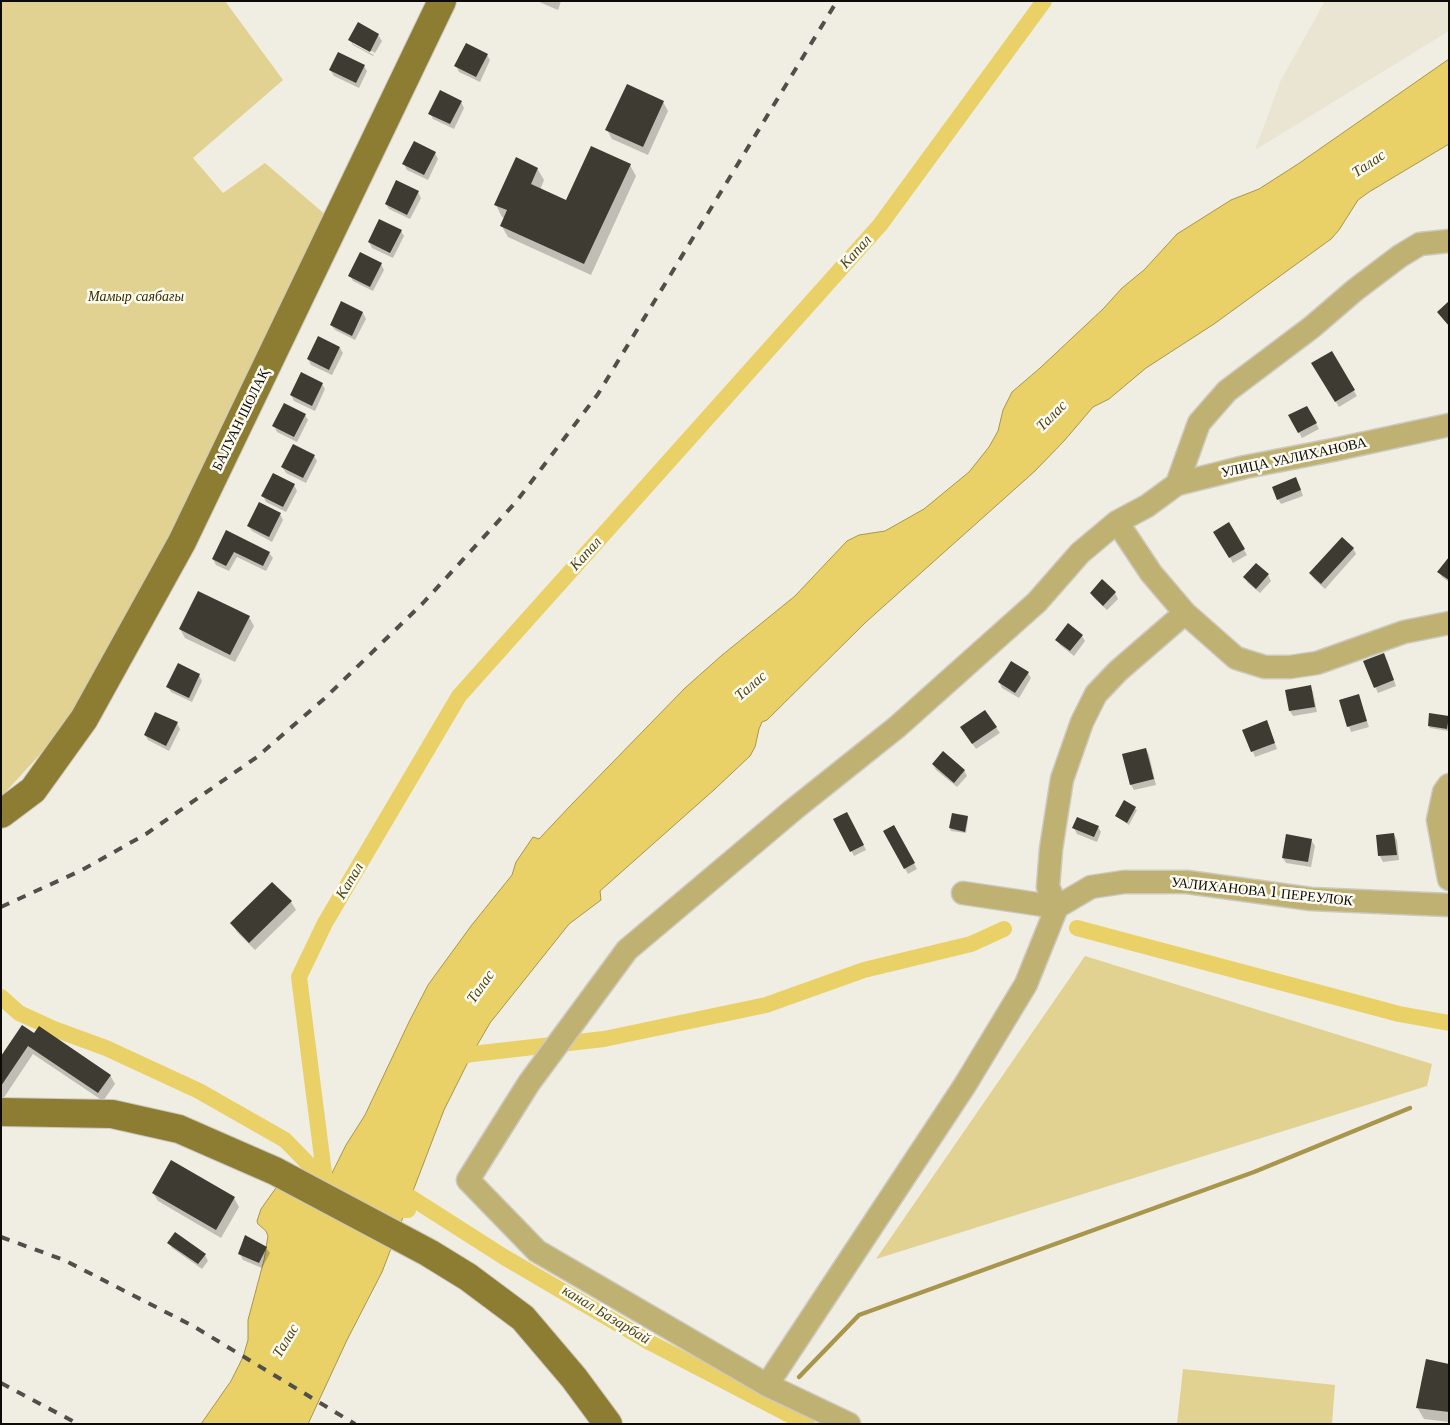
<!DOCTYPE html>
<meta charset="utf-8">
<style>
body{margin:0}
#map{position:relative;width:1450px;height:1425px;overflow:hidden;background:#f0ede2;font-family:"Libre Baskerville",serif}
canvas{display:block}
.frame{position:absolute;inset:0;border:2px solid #0c0b08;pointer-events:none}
</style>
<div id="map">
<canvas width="1450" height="1425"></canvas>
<div class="frame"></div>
</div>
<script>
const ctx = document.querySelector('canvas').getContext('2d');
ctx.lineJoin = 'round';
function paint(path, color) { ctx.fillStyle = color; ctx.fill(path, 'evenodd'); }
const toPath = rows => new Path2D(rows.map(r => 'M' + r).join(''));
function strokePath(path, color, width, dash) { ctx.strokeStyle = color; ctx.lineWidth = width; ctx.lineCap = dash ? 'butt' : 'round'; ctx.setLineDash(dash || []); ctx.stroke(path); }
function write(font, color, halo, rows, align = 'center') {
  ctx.font = font + ' "Libre Baskerville",serif'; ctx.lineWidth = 5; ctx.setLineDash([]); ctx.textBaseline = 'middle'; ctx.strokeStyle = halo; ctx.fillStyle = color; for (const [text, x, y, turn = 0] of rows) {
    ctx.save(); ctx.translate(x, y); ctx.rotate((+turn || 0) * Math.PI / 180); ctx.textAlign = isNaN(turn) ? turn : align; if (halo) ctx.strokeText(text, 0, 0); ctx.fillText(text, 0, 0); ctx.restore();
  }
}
const built = toPath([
 [1325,1,1449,1,1449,31,1255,150,1281,80]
]);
const green = toPath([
 [1,1,225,1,283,80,193,158,223,193,265,163,327,216,186,503,76,715,1,797],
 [1085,956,1432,1064,1427,1086,876,1259],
 [1183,1369,1335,1385,1332,1424,1177,1424]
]);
const water = toPath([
 [1449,59,1449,144,1369,192,1358,200,1339,230,1331,239,1214,324,1146,368,1109,399,1093,407,1064,441,1035,471,866,622,767,720,762,722,759,729,755,747,750,756,715,789,600,891,601,900,569,924,490,1023,472,1054,444,1110,382,1272,347,1340,308,1424,201,1424,231,1381,243,1357,248,1340,248,1320,264,1260,268,1236,266,1231,258,1224,257,1221,261,1209,283,1178,326,1183,328,1181,346,1145,365,1115,409,1022,428,985,471,926,512,875,516,862,533,837,539,839,571,805,685,688,721,656,795,596,847,541,859,535,885,531,924,509,969,472,989,447,998,431,1003,410,1012,392,1040,368,1103,309,1122,288,1144,270,1177,234,1231,200,1259,189,1298,164,1449,59]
]);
const shadow = toPath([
 [537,1,561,1,558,10],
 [358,24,378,35,382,41,375,53,353,41,353,44,374,55,373,56,353,45,350,40],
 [487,55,490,60,480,82,459,72,456,66],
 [364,66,367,71,359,88,334,76,330,70],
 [628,85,663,102,668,111,648,155,612,139,607,130],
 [461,102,464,108,454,129,433,119,430,113],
 [435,153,438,159,428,180,407,170,404,164],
 [630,165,636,176,591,275,508,237,501,225,505,218,502,217,496,205,537,168,544,180,540,190,567,202],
 [418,192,421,198,410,219,389,209,386,204],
 [401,231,404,236,393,258,372,248,369,242],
 [381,264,384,270,373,291,353,281,350,276],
 [342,303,363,313,366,319,355,340,335,330,331,325],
 [340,348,343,353,332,375,311,365,308,359],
 [1331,353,1357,396,1339,407,1313,364],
 [322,384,325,389,315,411,294,401,291,395],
 [1307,407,1319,429,1302,438,1290,416],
 [305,415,308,420,297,442,277,432,274,426],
 [314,456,317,461,306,483,286,473,282,467],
 [1299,484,1303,496,1281,504,1278,499],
 [294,485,297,491,286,512,266,502,263,496],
 [280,514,283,520,272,542,252,531,248,526],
 [1229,524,1247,555,1233,563,1215,532],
 [227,531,269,553,273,558,266,571,237,557,229,571,216,565,213,559],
 [1353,548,1356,554,1325,589,1314,579,1311,574],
 [1449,559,1449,582,1442,577,1439,572],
 [1256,565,1268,575,1271,581,1260,593,1248,583,1245,578],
 [1091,593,1115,593,1118,599,1107,610,1094,598],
 [249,617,254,626,235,662,185,638,180,629],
 [1082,636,1085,641,1074,656,1060,645,1057,640],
 [1387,660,1396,686,1378,693,1365,662],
 [1028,673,1031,678,1019,698,1002,688,999,682],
 [199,675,202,681,192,702,171,692,168,687],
 [1310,686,1313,692,1317,712,1293,716,1290,711,1286,691],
 [1358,695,1369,727,1351,732,1340,700],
 [985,711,1000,733,976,749,965,733],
 [1448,717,1448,731,1430,728,1429,726],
 [177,723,180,729,169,751,148,740,145,735],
 [1269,727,1277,749,1255,757,1244,730],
 [1146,749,1149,755,1156,785,1134,790,1131,785,1124,755],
 [933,764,964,770,967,776,957,787,936,770],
 [1124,802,1137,810,1129,825,1116,816],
 [967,817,968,819,966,833,951,831,950,828],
 [850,819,866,850,854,856,835,820],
 [894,827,917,869,908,874,885,832],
 [1098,827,1101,832,1097,842,1077,834,1074,828],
 [1394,835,1397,840,1399,860,1383,862,1380,856,1378,836],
 [1311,840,1315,846,1311,867,1286,863,1283,858],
 [291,902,296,910,255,950,237,932,232,923],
 [22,1027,110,1075,115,1084,103,1101,33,1054,1,1102,1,1058],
 [153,1193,234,1198,239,1207,221,1238,158,1201],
 [169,1243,205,1255,208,1261,202,1269,172,1248],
 [266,1248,270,1253,262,1268,243,1260,240,1254],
 [1449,1365,1449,1422,1424,1419,1417,1407]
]);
const stream = toPath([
 [799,1377,859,1315,1254,1172,1410,1108]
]);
const canal = toPath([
 [1077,928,1399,1014,1449,1023],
 [1,997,19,1013,54,1029,106,1048,199,1091,285,1140,325,1181,323,1183],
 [451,1059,472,1054,604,1039,766,1005,864,970,971,944,1004,929],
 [325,1181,299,977,325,923,459,696,880,225,1044,1],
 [385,1215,399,1210,408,1210,410,1197,504,1257,651,1343,807,1424]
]);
const building = toPath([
 [358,22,379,34,370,52,348,40],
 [466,43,488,54,476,77,454,66],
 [338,52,365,65,356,83,329,70],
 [627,84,664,101,643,147,605,130],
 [440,90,462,101,450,124,428,114],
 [414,141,436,152,424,175,402,164],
 [591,146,631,164,584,264,500,226,507,210,494,205,516,157,538,168,531,184,566,200],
 [396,180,419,191,407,215,385,204],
 [379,219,402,230,390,253,368,242],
 [360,252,382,263,370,287,348,276],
 [341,301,363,312,352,336,330,325],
 [1449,301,1449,326,1437,312],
 [318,336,340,347,329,370,307,359],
 [1332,351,1355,390,1335,402,1311,363],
 [301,372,323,383,312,406,290,395],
 [284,403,306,414,294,437,272,426],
 [1307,406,1317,423,1298,433,1288,415],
 [293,444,315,455,303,478,281,467],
 [273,473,295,484,283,507,261,496],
 [1296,477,1301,490,1277,500,1272,487],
 [259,502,281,513,269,537,247,526],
 [1229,522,1245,549,1229,558,1213,532],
 [226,530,270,552,263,566,234,552,226,566,212,559],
 [1342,537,1354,548,1321,584,1309,573],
 [1449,557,1449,580,1437,572],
 [1256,563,1269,574,1256,589,1243,577],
 [1102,579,1116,592,1103,606,1090,593],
 [198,591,250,616,230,655,179,629],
 [1068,623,1083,635,1070,651,1055,640],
 [1384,653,1394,680,1374,688,1363,661],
 [1011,661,1029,672,1015,693,998,682],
 [178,663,200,674,189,698,166,687],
 [1311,685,1315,707,1289,711,1285,690],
 [1359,694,1367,721,1347,727,1339,700],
 [985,710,997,727,972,744,960,727],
 [155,712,178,722,166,746,144,735],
 [1429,713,1449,716,1447,729,1428,726],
 [1267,720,1275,743,1251,752,1242,730],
 [1146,748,1154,779,1130,785,1122,754],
 [943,751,965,770,954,783,932,764],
 [1124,800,1136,807,1127,823,1115,816],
 [847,812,864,845,850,852,833,819],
 [952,813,968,816,965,832,949,828],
 [1077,817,1099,826,1094,837,1072,828],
 [894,825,915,863,904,869,883,831],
 [1394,833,1397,855,1378,856,1376,835],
 [1286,834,1312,839,1308,862,1282,858],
 [272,882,292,901,249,943,230,923],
 [22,1025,34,1033,39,1026,111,1075,98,1093,28,1046,1,1086,1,1056],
 [171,1160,235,1197,216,1230,152,1193],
 [175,1232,206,1254,198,1264,167,1243],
 [245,1235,267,1247,259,1263,238,1254],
 [1426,1359,1449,1364,1449,1412,1416,1408]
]);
const minor = toPath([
 [1177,484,1199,423,1227,391,1312,327,1355,290,1400,256,1420,244,1449,241],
 [1117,522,1151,573,1185,613,1236,658,1265,667,1290,667,1317,663,1404,632,1449,623],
 [1449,785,1444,792,1438,820,1449,879],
 [963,893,1057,907,1091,887,1124,882,1187,882,1311,899,1449,905],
 [767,1385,537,1251,468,1180,529,1083,627,950,793,810,897,727,1037,602,1080,553,1117,522,1147,506,1177,484,1245,467,1333,450,1449,425],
 [849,1424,767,1385,965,1085,1026,984,1057,907,1048,887,1051,849,1062,779,1082,722,1096,694,1118,671,1185,613]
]);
const major = toPath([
 [1,814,33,790,84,719,182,542,442,1],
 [1,1112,112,1114,179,1129,275,1171,429,1253,468,1277,523,1318,574,1378,608,1424]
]);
const rail = toPath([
 [1,907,82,870,146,834,257,757,325,698,423,603,516,502,598,394,837,1],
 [1,1237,64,1260,193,1326,355,1424],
 [1,1383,78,1424]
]);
const parkNames = [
 ["Мамыр саябағы",136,297]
];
const streetNames = [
 ["БАЛУАН ШОЛАҚ",241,420,-64],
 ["УЛИЦА УАЛИХАНОВА",1294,458,-12],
 ["УАЛИХАНОВА 1 ПЕРЕУЛОК",1262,892,6]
];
const waterNames = [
 ["Талас",1369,164,-34],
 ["Капал",856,252,-48],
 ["Талас",1052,416,-45],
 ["Капал",586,554,-48],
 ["Талас",751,686,-41],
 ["Капал",350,881,-59],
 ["Талас",481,987,-55],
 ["канал Базарбай",606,1315,31],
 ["Талас",286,1341,-59]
];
paint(built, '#e9e5d2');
paint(green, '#e1d292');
paint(water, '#e9d168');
strokePath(water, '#a7964b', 1);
paint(shadow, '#0003');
strokePath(stream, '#a7964b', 4.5);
strokePath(canal, '#e9d168', 16);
paint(building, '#3d3b32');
strokePath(minor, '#ccc9bf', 25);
strokePath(major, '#ccc9bf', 30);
strokePath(minor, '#bfb171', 22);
strokePath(major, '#8d7d33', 28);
strokePath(rail, '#514f4a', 4, [9, 9]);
write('italic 14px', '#372d00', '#fdfbef', parkNames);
write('14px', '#0c0b08', '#fdfbef', streetNames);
write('italic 15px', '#4d4317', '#fdfbef', waterNames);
</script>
